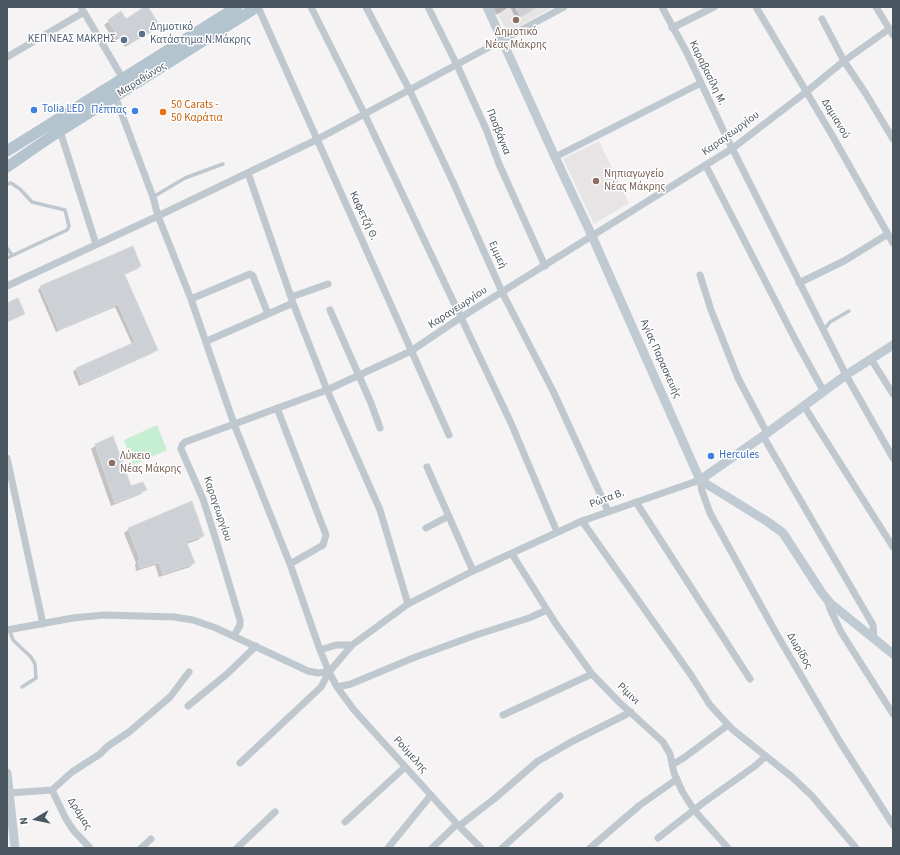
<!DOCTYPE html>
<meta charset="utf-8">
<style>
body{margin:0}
#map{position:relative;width:900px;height:855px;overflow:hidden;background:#f5f3f3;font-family:"Source Sans 3",sans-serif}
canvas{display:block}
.frame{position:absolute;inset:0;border:8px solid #4b5760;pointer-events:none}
.north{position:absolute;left:16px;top:799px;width:40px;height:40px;-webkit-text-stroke:3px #fff;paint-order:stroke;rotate:261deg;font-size:11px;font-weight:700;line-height:16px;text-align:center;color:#4b5760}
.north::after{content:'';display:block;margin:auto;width:14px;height:18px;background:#4b5760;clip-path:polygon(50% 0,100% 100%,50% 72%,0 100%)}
</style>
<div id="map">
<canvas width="900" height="855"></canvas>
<div class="frame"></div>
<div class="north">N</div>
</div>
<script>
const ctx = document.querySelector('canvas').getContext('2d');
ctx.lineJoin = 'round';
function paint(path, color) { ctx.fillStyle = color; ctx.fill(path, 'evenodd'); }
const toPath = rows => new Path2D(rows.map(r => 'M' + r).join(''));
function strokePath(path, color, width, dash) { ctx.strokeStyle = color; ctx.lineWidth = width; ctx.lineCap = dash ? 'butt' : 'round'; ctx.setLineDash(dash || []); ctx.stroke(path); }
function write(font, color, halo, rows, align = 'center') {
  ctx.font = font + ' "Source Sans 3",sans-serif'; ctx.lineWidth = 3; ctx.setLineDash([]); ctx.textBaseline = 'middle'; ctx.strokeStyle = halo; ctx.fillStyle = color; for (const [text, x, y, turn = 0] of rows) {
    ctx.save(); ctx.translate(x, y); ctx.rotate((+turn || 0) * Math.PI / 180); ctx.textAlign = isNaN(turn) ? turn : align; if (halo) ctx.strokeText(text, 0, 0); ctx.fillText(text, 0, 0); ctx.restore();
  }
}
const education = toPath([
 [494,7,553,7,508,33],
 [599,141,629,203,594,224,563,159]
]);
const green = toPath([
 [157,425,167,450,133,465,124,440]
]);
const shadow = toPath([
 [146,7,159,26,155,30,125,47,119,38,115,41,104,25,121,13,126,20],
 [491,7,509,7,496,15],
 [510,7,535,7,516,18],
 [140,266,137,269,123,275,156,350,153,353,79,386,73,372,76,369,132,344,115,307,56,332,38,290,41,287],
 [96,445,131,488,145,490,141,494,111,506,91,449],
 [129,529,203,536,198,540,186,544,194,563,190,567,159,577,155,565,136,571,135,565,136,563,124,533]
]);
const building = toPath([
 [144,7,148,7,160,26,129,44,124,34,119,38,108,20,121,11,126,19,144,7],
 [515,7,537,7,521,17,515,7],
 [133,246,141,266,124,273,158,350,82,383,76,368,135,342,118,304,59,330,40,286,133,246],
 [18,298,25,314,7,322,7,303,18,298],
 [113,436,131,486,143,482,147,490,115,503,95,444,113,436],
 [192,501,204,536,186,541,195,563,163,574,159,562,140,568,138,560,140,559,128,528,192,501]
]);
const lane = toPath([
 [7,184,11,183,20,189,32,202,65,210,69,226,67,230,7,258],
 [153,197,185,178,223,164],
 [7,248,12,255],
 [824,330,830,322,849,311],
 [9,629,13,640,31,657,35,664,36,678,22,687]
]);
const street = toPath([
 [81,7,123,79],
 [258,7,449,435],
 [311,7,364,113,511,423,557,532],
 [366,7,409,89,453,182,502,292,553,391,608,511],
 [428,7,457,65,486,129,499,164,545,266],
 [662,7,687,53,725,134,846,375,893,458],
 [756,7,832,135,893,243],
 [876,7,893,35],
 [822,19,844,61,866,94,893,139],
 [672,28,714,7],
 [7,57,84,12],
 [115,96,153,197,158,216,191,299,234,424,290,564,320,650,329,672,337,687,354,710,457,824,481,848],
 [60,131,96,244],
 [555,157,701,83],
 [706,166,797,343,824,392],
 [248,173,293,303,327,390,380,510,408,604],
 [700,275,711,310,738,378,767,433],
 [799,283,844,261,888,234],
 [7,286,158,216,316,140,564,7],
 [291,297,328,284],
 [191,299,250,274,253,276,268,314],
 [330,310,371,403,380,428],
 [207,341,293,303],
 [871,359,893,394],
 [804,406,893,547],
 [277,408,326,535,323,545,290,564],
 [763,436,873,625,874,639],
 [7,458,43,624],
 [427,467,473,571],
 [636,502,750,679],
 [582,521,691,675,710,705,732,729,792,777,812,796,856,848],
 [426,528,449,516],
 [512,554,556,624,592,674,619,702,663,742,670,754,674,773,682,791,694,810,728,848],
 [827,600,831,611,841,632,893,714],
 [7,630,73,618,104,615,174,617,193,620,216,628,308,671,318,673,329,672],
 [234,636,240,625,240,620,216,540,203,499,181,449,182,445,185,442,327,390,411,351,460,318,733,148,806,92,844,61,889,29],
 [320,650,336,645,352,645],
 [337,687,351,684,413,658,476,635,529,618,547,610],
 [188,706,227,674,256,646],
 [503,715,592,674],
 [240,763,321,687,329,672,352,645,408,604,473,571,582,521,700,480,702,491,710,513,776,633,840,742,893,825],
 [672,765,685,757,728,725],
 [52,790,66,819,74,831,90,848],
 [9,793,52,790,72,772,100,754,108,746,129,732,170,697,189,672],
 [345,822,405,767],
 [459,826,494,799,538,761,573,741,631,712],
 [658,838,703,803,755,766,766,756],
 [141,848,151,839],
 [237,848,275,812],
 [388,848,431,795],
 [432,848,457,824],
 [502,848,560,796],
 [590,848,640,805,677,779]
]);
const secondary = toPath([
 [487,7,555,157,592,236,700,480,768,522,783,533,822,593,831,604,893,654],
 [700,480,763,436,846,375,893,345],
 [7,773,15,848]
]);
const primary = toPath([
 [7,151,237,7],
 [7,167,52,136,257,7]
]);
const markers = [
 [516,20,4,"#8d6e63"],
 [142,34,4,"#5c6f8a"],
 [124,40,4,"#5c6f8a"],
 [34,110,4,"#3f7fe0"],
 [135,111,4,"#3f7fe0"],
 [163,112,4,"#e8710a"],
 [596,181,4,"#8d6e63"],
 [711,456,4,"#3f7fe0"],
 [112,463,4,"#8d6e63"]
];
const serviceNames = [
 ["Δημοτικό",150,28],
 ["Κατάστημα Ν.Μάκρης",150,41],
 ["ΚΕΠ ΝΕΑΣ ΜΑΚΡΗΣ",116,40,"right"]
];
const educationNames = [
 ["Δημοτικό",516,33,"center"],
 ["Νέας Μάκρης",516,46,"center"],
 ["Νηπιαγωγείο",604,175],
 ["Νέας Μάκρης",604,188],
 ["Λύκειο",120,457],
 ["Νέας Μάκρης",120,470]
];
const streetNames = [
 ["Καραβασίλη Μ.",707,73,64],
 ["Μαραθώνος",142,80,-32],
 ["Δαμιανού",835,119,59],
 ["Πασβάγκα",498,132,68],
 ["Καραγεωργίου",731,134,-36],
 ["Καφετζή Θ.",363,216,65],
 ["Εμμεή",497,255,66],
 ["Καραγεωργίου",458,308,-33],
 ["Αγίας Παρασκευής",660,359,66],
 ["Ρώτα Β.",607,499,-20],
 ["Καραγεωργίου",217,509,71],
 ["Δωρίδος",799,651,60],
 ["Ρίμινι",628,694,44],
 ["Ρούμελης",410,755,48],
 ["Δράμας",79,814,58]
];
const foodNames = [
 ["50 Carats -",171,106],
 ["50 Καράτια",171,119]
];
const shopNames = [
 ["Tolia LED",42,110],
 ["Πέππας",127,111,"right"],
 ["Hercules",719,456]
];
paint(education, '#e6e4e5');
paint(green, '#c5eed2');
paint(shadow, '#0003');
paint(building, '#cdd0d5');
strokePath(building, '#d7d9dd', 1);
strokePath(lane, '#bfc8ce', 3.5);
strokePath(street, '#bfc8ce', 7);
strokePath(secondary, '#c0cad3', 9);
strokePath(primary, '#b4c4cf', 11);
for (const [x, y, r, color] of markers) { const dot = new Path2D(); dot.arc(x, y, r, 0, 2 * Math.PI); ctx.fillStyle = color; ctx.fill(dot); strokePath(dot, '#fff', 1.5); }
write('11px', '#4e5e75', '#fff', serviceNames, 'left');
write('11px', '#785e54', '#fff', educationNames, 'left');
write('11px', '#4b5760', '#fff', streetNames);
write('11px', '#c56008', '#fff', foodNames, 'left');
write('11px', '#366cbe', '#fff', shopNames, 'left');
</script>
